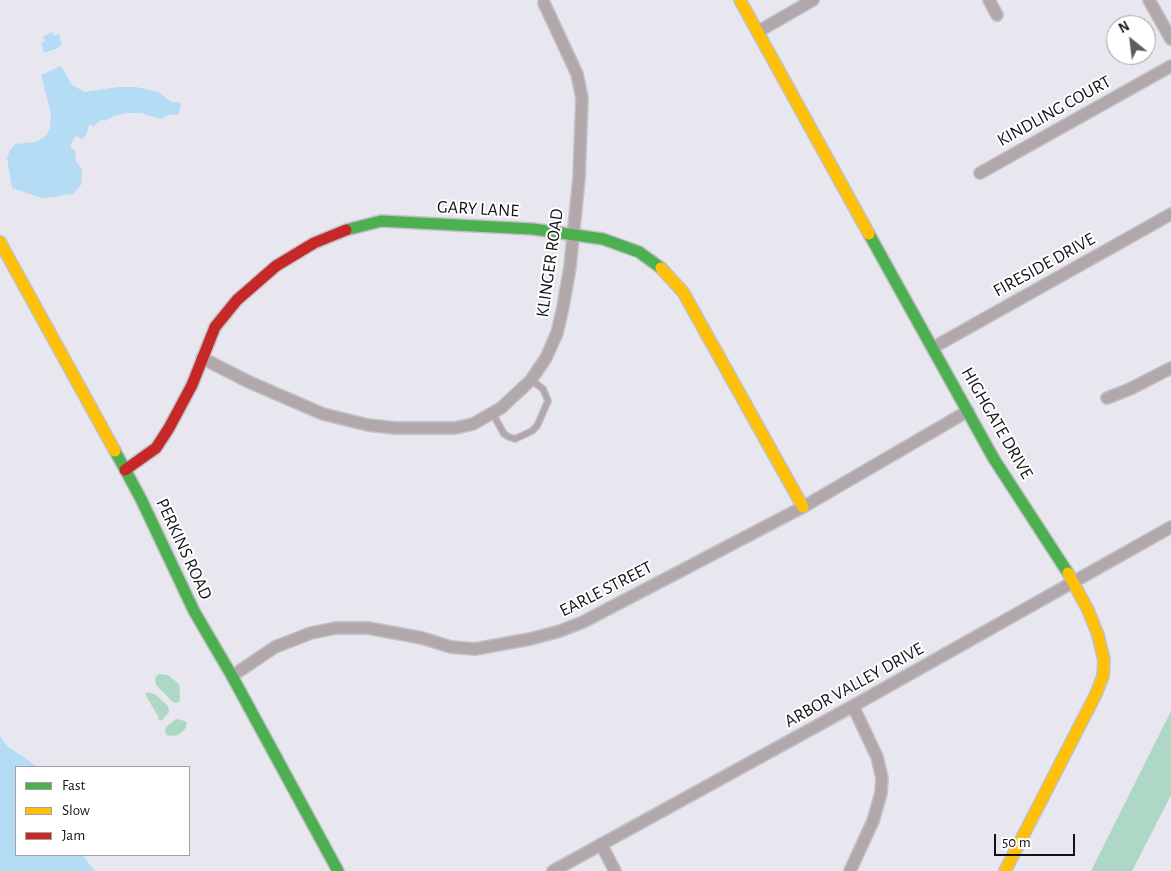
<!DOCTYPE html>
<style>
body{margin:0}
#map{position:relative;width:1171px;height:871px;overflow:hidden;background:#e8e6ee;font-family:"Alegreya Sans",sans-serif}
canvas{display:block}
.legend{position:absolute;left:15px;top:766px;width:175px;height:90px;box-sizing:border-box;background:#fff;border:1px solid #a1a0a2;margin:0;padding:6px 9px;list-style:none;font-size:15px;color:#131217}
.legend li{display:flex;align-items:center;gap:10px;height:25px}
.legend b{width:25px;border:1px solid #a1a0a2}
.north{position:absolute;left:1106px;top:15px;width:50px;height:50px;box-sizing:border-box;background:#fff;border:1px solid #a1a0a2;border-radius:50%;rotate:331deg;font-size:14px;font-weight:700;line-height:20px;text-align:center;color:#131217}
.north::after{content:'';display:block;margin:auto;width:18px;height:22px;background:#5e5c62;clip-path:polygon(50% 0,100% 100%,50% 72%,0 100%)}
.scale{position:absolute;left:994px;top:834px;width:81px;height:22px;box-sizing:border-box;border:2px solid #131217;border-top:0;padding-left:6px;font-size:15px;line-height:18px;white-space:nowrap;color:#131217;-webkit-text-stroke:4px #fff;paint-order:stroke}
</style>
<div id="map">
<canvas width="1171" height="871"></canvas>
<ul class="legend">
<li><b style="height:6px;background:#4caf50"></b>Fast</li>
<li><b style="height:6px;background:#ffc107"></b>Slow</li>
<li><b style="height:6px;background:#c62828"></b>Jam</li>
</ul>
<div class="north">N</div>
<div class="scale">50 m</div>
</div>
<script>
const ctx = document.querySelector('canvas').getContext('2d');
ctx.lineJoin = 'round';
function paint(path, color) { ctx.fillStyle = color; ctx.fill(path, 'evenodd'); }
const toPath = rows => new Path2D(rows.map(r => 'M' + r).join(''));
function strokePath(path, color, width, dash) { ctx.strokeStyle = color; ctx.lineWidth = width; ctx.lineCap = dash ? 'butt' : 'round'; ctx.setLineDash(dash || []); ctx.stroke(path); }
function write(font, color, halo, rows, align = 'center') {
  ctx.font = font + ' "Alegreya Sans",sans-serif'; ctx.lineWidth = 4; ctx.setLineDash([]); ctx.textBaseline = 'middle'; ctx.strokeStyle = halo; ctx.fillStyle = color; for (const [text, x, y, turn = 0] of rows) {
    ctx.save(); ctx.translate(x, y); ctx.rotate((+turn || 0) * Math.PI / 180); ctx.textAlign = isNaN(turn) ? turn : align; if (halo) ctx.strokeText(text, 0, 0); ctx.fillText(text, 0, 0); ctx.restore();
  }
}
const green = toPath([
 [159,674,168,675,179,684,180,696,179,702,174,703,156,685,155,678],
 [148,692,156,695,168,706,169,712,162,720,158,720,159,718,145,694],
 [1171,711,1171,795,1132,871,1091,871],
 [176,719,185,721,187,723,185,729,178,735,170,736,167,735,165,732,166,727]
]);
const water = toPath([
 [52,32,54,36,58,34,61,38,59,40,63,43,58,48,44,53,41,43,45,41,43,37],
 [61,66,72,85,85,92,118,87,136,87,158,92,172,102,181,102,179,114,169,115,161,119,141,113,126,113,114,116,105,121,102,119,93,127,92,125,89,125,87,133,83,139,76,136,70,146,75,151,76,161,82,170,81,185,72,195,67,194,55,197,42,198,12,188,7,158,10,150,15,144,36,142,46,136,50,128,51,114,41,75],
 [0,736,8,747,38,767,16,767,16,855,82,855,95,871,0,871]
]);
const lane = toPath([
 [493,414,504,434,509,437,515,439,532,431,537,426,548,401,543,389,531,380]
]);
const street = toPath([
 [989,0,997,15],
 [1149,0,1171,39],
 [759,31,813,0],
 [980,173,1171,66],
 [934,347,1171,214],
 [202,358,249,382,323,414,368,425,395,428,455,428,473,424,501,408,531,380,546,358,557,333,563,307,570,267,579,178,582,98,577,74,544,3],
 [1107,398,1130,389,1171,368],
 [232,676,275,647,311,633,336,628,368,628,422,638,451,647,475,649,530,639,560,631,583,622,803,507,968,411],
 [601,844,615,871],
 [553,871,853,706,1171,527],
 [850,871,873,821,881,793,882,778,877,757,853,706]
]);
const fast = toPath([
 [346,230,381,221,533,229,603,239,639,252,661,268],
 [869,234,994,459,1068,573],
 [115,451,141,499,194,611,232,676,338,871]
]);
const slow = toPath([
 [740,0,869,234],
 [0,242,115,451],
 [661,268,683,292,803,507],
 [1005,871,1096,694,1103,676,1104,660,1098,635,1088,610,1068,573]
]);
const jam = toPath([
 [125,470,156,448,169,428,192,385,215,327,237,300,276,266,314,243,346,230]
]);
const streetNames = [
 ["KINDLING COURT",1054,111,-29],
 ["GARY LANE",478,209,3],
 ["KLINGER ROAD",550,263,-82],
 ["FIRESIDE DRIVE",1044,265,-29],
 ["HIGHGATE DRIVE",997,423,60],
 ["PERKINS ROAD",184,549,65],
 ["EARLE STREET",606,589,-27],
 ["ARBOR VALLEY DRIVE",854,685,-29]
];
paint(green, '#aed7c5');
paint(water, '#b4dcf5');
strokePath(lane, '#c2c1c6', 8);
strokePath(street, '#c2c1c6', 14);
strokePath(fast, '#c2c1c6', 14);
strokePath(slow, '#c2c1c6', 14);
strokePath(jam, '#c2c1c6', 14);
strokePath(lane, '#b2a7ab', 5.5);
strokePath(street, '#b2a7ab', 11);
strokePath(fast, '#4caf50', 11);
strokePath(slow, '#ffc107', 11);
strokePath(jam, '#c62828', 11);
write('18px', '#131217', '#fff', streetNames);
</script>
